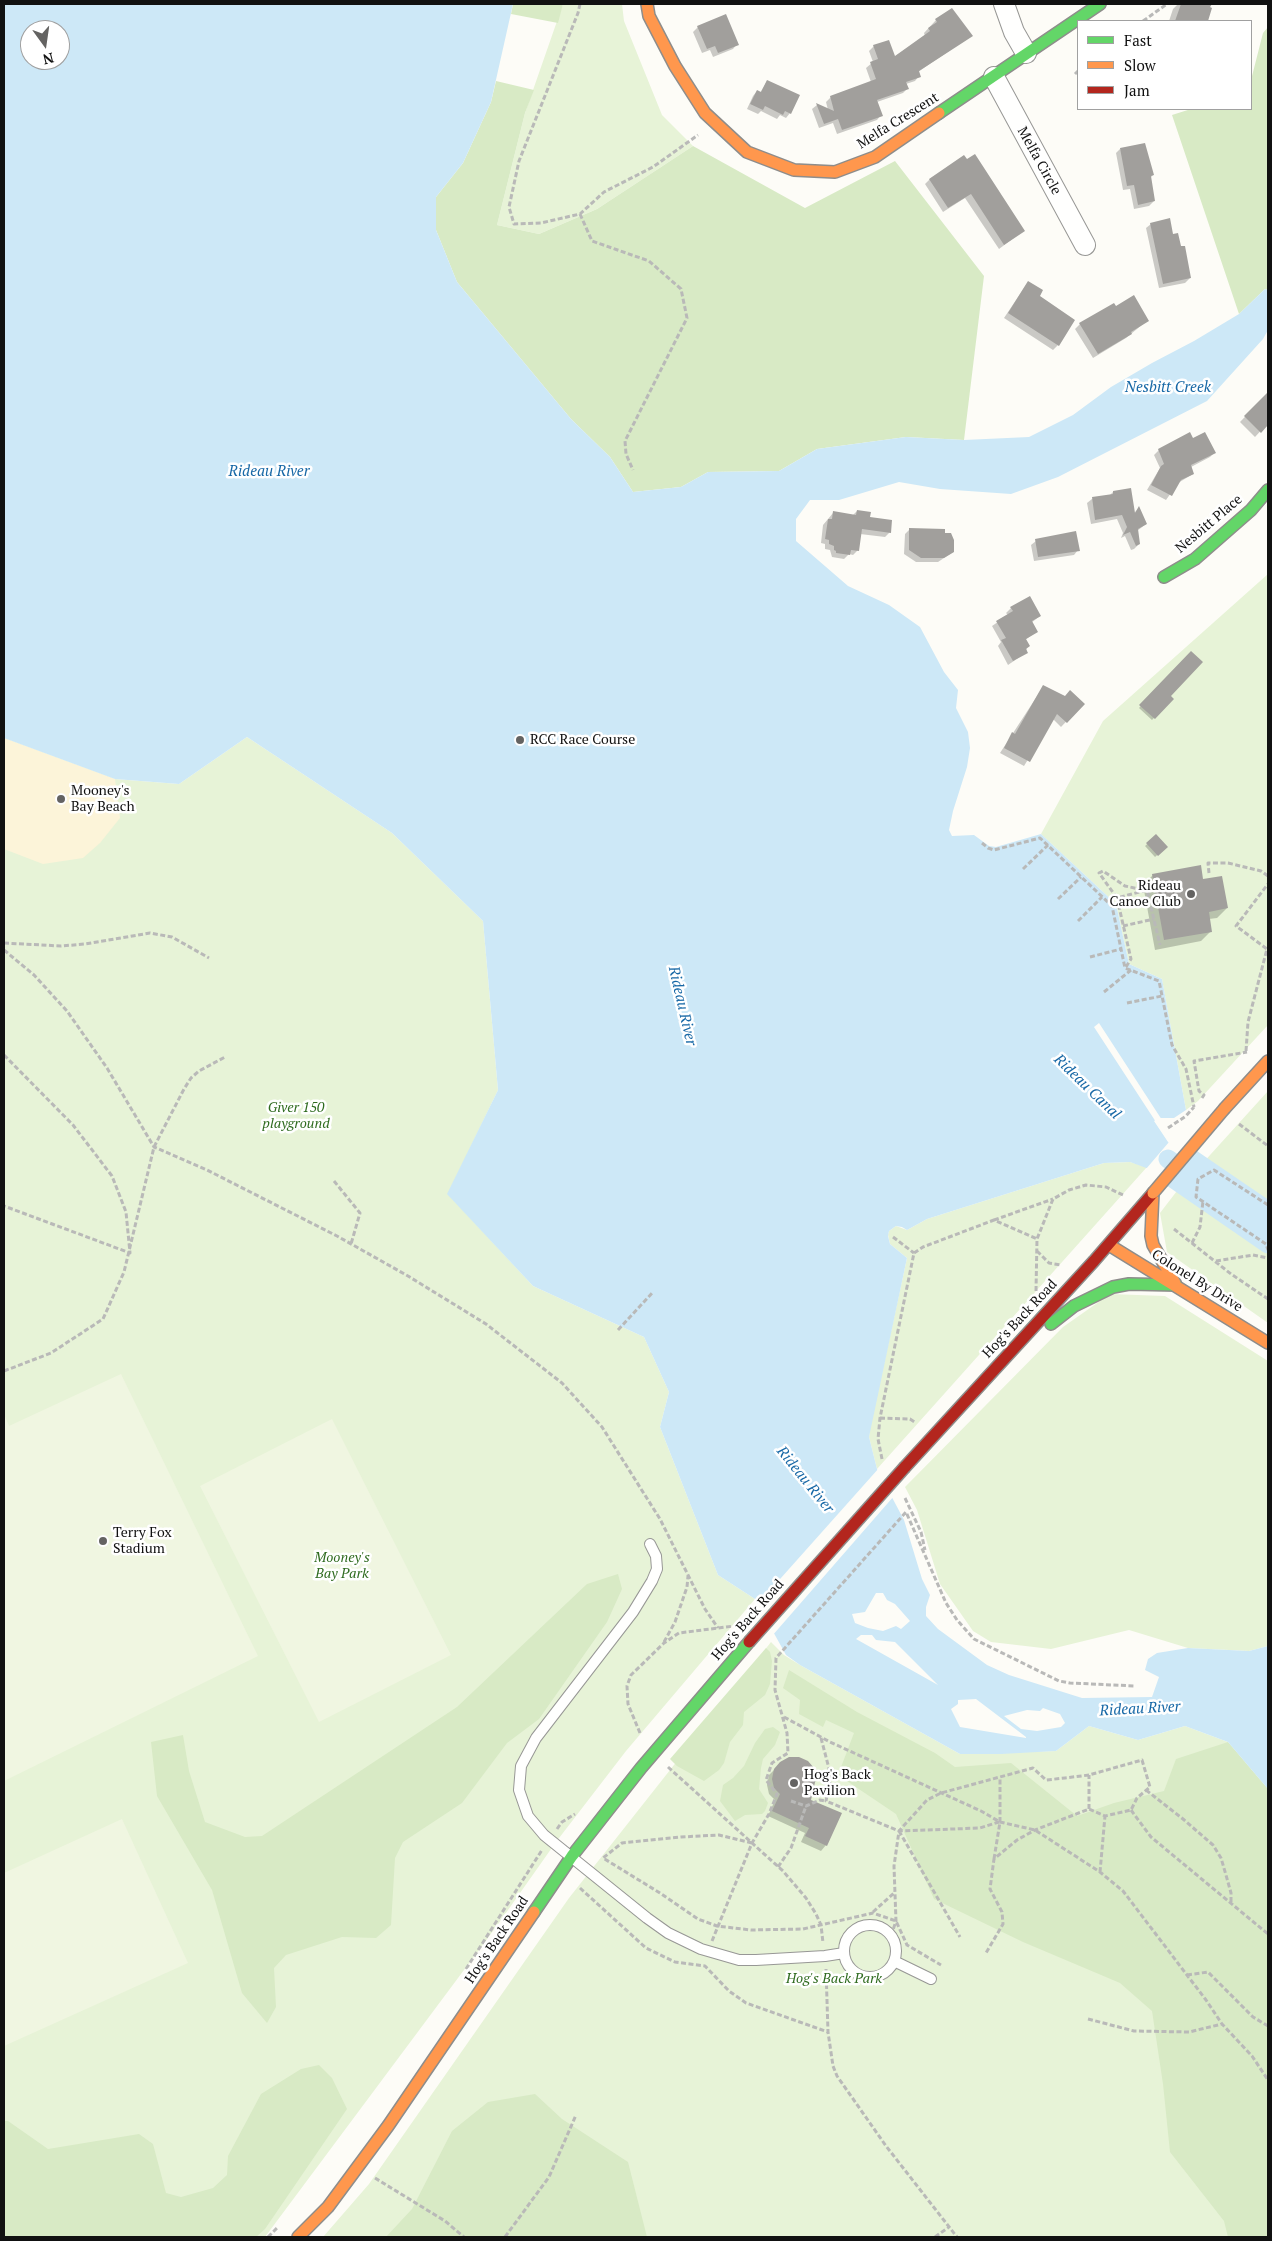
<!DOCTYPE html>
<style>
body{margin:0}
#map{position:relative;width:1272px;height:2241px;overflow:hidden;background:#fdfcf7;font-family:"PT Serif",serif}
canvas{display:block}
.frame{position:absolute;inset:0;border:5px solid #111;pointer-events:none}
.legend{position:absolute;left:1077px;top:20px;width:175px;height:90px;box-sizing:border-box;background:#fff;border:1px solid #a0a0a0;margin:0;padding:6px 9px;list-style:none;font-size:15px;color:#111}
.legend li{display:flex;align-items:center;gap:10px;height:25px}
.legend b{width:25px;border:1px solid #a0a0a0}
.north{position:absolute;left:20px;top:20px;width:50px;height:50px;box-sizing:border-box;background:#fff;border:1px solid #a0a0a0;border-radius:50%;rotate:166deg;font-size:14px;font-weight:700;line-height:20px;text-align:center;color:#111}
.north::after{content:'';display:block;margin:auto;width:18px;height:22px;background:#646362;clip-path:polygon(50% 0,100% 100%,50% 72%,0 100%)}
</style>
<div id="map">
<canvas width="1272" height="2241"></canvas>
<div class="frame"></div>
<ul class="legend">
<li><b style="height:6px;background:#63d668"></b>Fast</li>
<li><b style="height:6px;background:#ff974d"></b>Slow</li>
<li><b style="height:6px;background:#b3261e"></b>Jam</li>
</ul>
<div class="north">N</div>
</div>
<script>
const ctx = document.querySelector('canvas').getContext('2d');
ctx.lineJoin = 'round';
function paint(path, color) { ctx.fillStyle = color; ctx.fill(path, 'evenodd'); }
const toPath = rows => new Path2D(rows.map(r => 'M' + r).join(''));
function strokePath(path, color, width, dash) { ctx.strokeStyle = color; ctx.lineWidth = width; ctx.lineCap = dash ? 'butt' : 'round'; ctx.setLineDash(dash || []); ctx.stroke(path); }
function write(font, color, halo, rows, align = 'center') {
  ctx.font = font + ' "PT Serif",serif'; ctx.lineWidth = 5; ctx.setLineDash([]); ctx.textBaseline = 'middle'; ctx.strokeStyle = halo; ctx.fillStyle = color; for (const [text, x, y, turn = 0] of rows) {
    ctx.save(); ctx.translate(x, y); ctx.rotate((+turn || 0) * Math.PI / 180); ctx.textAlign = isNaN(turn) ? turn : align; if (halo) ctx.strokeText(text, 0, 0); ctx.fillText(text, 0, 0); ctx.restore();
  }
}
const green = toPath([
 [563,4,622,4,624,21,662,115,693,146,597,209,539,234,497,225,525,113],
 [1268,574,1268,1025,1198,1101,1186,1110,1162,979,1129,964,1116,904,1041,834,1103,721],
 [247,737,392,833,483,921,498,1090,448,1194,533,1286,644,1337,669,1392,660,1427,718,1575,755,1599,626,1751,556,1842,496,1927,265,2237,4,2237,4,738,115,779,179,784],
 [1268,1091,1268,1211,1201,1165],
 [1130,1162,1147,1167,877,1469,869,1437,870,1428,907,1258,890,1244,888,1235,889,1231,896,1226,907,1230,927,1219,1104,1163],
 [1180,1187,1268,1250,1268,1323,1167,1252,1160,1213],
 [1110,1294,1165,1296,1268,1361,1268,1646,1249,1651,1188,1648,1129,1630,1051,1649,991,1642,973,1631,940,1584,917,1510,905,1487,1063,1327],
 [771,1642,784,1655,800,1665,960,1754,1056,1751,1089,1726,1138,1740,1185,1726,1228,1742,1268,1789,1268,2237,323,2237,369,2184,569,1898]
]);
const forest = toPath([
 [513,4,563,4,558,23,511,14],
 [1268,27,1268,155,1267,156,1268,163,1268,290,1265,289,1239,314,1172,115,1191,109,1251,109,1251,80,1263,33],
 [496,81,534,90,525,113,497,225,539,234,597,209,693,146,805,208,895,161,984,276,964,440,906,437,817,449,779,471,708,472,681,487,633,492,610,457,571,419,457,282,436,230,436,197,463,163,491,102],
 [618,1574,622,1589,607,1622,539,1719,507,1743,462,1803,403,1842,395,1858,391,1925,376,1938,342,1937,286,1955,274,1968,276,2007,267,2023,242,1993,212,1890,157,1796,151,1742,183,1735,189,1771,205,1822,245,1837,262,1836,457,1707,587,1584],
 [766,1648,770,1652,772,1661,770,1684,765,1695,744,1712,743,1725,730,1742,724,1763,719,1770,704,1781,677,1766,670,1759],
 [789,1670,857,1712,935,1753,955,1767,1011,1763,1077,1816,1114,1803,1164,1791,1176,1759,1228,1742,1268,1789,1268,2237,1228,2237,1224,2221,1170,2152,1163,2084,1152,2011,1120,1983,1023,1942,934,1899,896,1814,838,1775,854,1733,826,1720,823,1727,799,1714,800,1700,783,1688],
 [773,1727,780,1732,775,1745,763,1759,761,1768,759,1789,768,1803,765,1811,762,1814,745,1815,735,1821,720,1801,723,1785,733,1778,744,1766,755,1743,765,1729],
 [319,2065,332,2078,347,2109,265,2229,256,2237,4,2237,4,2121,8,2121,48,2149,139,2134,153,2144,166,2193,181,2197,213,2188,227,2175,228,2156,261,2094,301,2069],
 [535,2094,562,2119,628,2162,647,2237,386,2237,412,2209,452,2131,488,2102]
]);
const sand = toPath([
 [4,738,115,779,120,818,100,843,83,858,43,864,4,849]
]);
const pitch = toPath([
 [121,1374,258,1656,4,1781,4,1414,9,1426],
 [332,1419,451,1655,319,1722,200,1486],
 [122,1819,188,1963,4,2046,4,1873]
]);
const water = toPath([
 [4,4,513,4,491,102,463,163,436,197,436,230,457,282,571,419,610,457,633,492,681,487,708,472,779,471,817,449,906,437,964,440,1029,437,1073,415,1111,387,1152,363,1194,341,1239,314,1265,289,1268,290,1268,330,1263,339,1207,401,1058,477,1011,494,940,489,899,482,839,500,810,500,796,519,796,541,848,586,889,605,920,627,944,672,958,690,956,708,968,732,970,748,967,767,953,811,949,830,952,836,974,835,989,846,996,847,1041,834,1116,904,1129,964,1162,979,1186,1110,1174,1118,1159,1118,1154,1121,1168,1142,1189,1157,1171,1177,1130,1162,1104,1163,927,1219,907,1230,902,1227,896,1226,889,1231,888,1236,890,1244,907,1258,869,1437,877,1469,904,1520,922,1579,930,1595,926,1607,926,1616,938,1629,987,1665,1009,1675,1082,1698,1152,1697,1159,1677,1145,1670,1148,1659,1157,1653,1188,1648,1249,1651,1268,1646,1268,1789,1228,1742,1185,1726,1138,1740,1089,1726,1056,1751,1001,1754,960,1754,800,1665,786,1655,755,1599,718,1575,660,1427,669,1392,644,1337,533,1286,447,1194,498,1090,483,921,392,833,247,737,179,784,115,779,4,738],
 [30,30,60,30,60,60,30,60],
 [876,1593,883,1593,887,1600,895,1604,910,1621,901,1629,896,1626,883,1631,868,1628,855,1623,852,1614,865,1612],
 [861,1635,872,1635,876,1640,895,1642,938,1685,856,1639],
 [976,1699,1026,1737,1026,1738,960,1727,951,1709,958,1704,958,1700],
 [1043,1708,1060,1714,1065,1723,1061,1727,1037,1731,1021,1729,1004,1716,1027,1710,1040,1711]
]);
const pier = toPath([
 [1099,1023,1162,1120,1157,1122,1170,1140,1191,1155,1170,1179,1146,1169,1169,1142,1094,1027],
 [879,1468,894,1496,772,1636,756,1606]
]);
const shadow = toPath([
 [1178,4,1211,4,1206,21,1169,21,1173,9],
 [725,15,737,44,733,49,713,57,710,50,702,53,693,32,698,27],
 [936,20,971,36,918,72,919,76,915,81,906,84,907,89,903,93,877,102,881,115,877,120,837,134,833,123,819,128,812,109,817,105,828,110,826,102,831,97,871,82,866,68,873,62,869,51,874,46,894,57,925,36,924,33],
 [767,81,790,113,786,118,780,115,777,119,761,111,758,114,747,109,753,96,757,91,760,93],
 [1120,149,1153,175,1150,178,1154,201,1149,206,1134,209,1130,189,1123,190,1116,153],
 [967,161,1023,231,999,249,965,198,943,212,925,184,930,179],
 [1151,224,1172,236,1180,248,1190,278,1185,283,1159,288,1146,228],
 [1028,282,1058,345,1053,350,1004,318],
 [1116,308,1148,320,1126,338,1093,358,1075,329,1080,324],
 [1268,393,1268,423,1255,437,1240,422],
 [1193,439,1214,453,1210,457,1191,467,1193,474,1178,483,1166,500,1147,490,1160,468,1154,455,1159,450],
 [1113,492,1134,513,1139,508,1146,524,1137,531,1139,544,1134,549,1131,550,1125,536,1121,538,1123,533,1117,519,1091,524,1087,503,1092,499,1109,496],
 [857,511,890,532,885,537,860,534,858,550,853,555,849,554,844,559,832,557,830,550,825,549,825,544,821,543,823,525,833,513,853,515],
 [910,529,944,534,953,552,938,562,916,562,904,554,905,534],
 [1036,541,1078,550,1074,555,1034,561,1031,545],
 [1011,608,1040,616,1031,623,1036,632,1025,640,1027,652,1008,665,998,646,1001,642,992,626,1008,615,1006,613],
 [1191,652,1169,696,1172,699,1152,720,1139,708],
 [1043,687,1083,704,1061,727,1053,719,1024,766,1000,753],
 [1156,836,1166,847,1155,857,1145,846],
 [1153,875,1202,881,1227,908,1217,918,1209,919,1211,931,1201,941,1155,950,1143,885],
 [775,1769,826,1845,821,1851,801,1842,805,1833,768,1816,775,1800,769,1794,767,1785,769,1775]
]);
const canal = toPath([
 [1168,1159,1268,1228],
 [1268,1211,1189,1157,1171,1177,1268,1244]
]);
const building = toPath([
 [1181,4,1212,4,1210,7,1212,8,1208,21,1175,21],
 [952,8,973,36,919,71,921,77,906,82,909,89,877,100,883,116,842,130,838,119,824,124,816,103,834,111,830,96,876,79,870,62,878,59,873,45,889,40,895,56,930,31,928,28,937,22,935,19],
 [726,14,739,45,718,53,715,46,707,49,697,26],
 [767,80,800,95,791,114,785,111,783,115,765,106,763,110,750,104,757,90,761,92],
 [1145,143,1154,175,1151,176,1155,201,1138,205,1134,185,1127,186,1120,148],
 [975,154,1025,231,1004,245,971,194,948,208,929,179,964,155,967,159],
 [1170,218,1173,234,1178,233,1181,246,1185,246,1191,278,1163,284,1150,223],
 [1028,281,1043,290,1040,296,1075,320,1059,346,1008,313],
 [1134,295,1149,321,1131,332,1132,334,1098,354,1079,323,1114,303,1116,306],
 [1268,392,1268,425,1261,433,1244,416],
 [1190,432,1193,438,1205,432,1216,453,1191,465,1194,474,1181,480,1172,496,1151,485,1161,466,1164,464,1158,449],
 [1131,488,1135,513,1139,506,1147,524,1138,529,1140,544,1136,546,1130,532,1123,535,1127,527,1122,515,1095,520,1092,497,1113,494,1113,491],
 [857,510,871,512,870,517,892,520,891,533,862,529,859,551,851,550,850,555,836,553,836,551,834,550,834,546,829,544,829,540,825,539,828,519,832,519,833,511,856,515],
 [909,528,945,529,945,533,951,533,954,540,954,552,944,558,921,558,909,550],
 [1076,531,1080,551,1038,557,1035,539],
 [1030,596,1041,616,1032,621,1038,632,1026,639,1030,646,1026,649,1028,653,1013,661,1001,640,1006,638,996,621,1013,611,1010,607],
 [1191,651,1203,662,1171,696,1174,699,1155,719,1139,705],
 [1043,685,1065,696,1070,690,1085,704,1067,723,1057,714,1030,762,1004,748,1012,732,1015,734],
 [1156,834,1168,847,1158,856,1146,843],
 [1201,865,1203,879,1222,876,1228,908,1209,912,1212,932,1164,940,1152,874],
 [789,1757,799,1757,808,1761,814,1768,816,1778,811,1800,842,1813,827,1846,805,1836,809,1828,772,1811,780,1794,774,1788,772,1779,774,1769,780,1762]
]);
const path = toPath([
 [580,4,578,13,519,161,509,207,514,224,541,223,580,214,604,192,653,167,698,135],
 [1143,21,1167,4],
 [1075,74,1078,71],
 [580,214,592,241,649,261,681,289,687,318,625,441,626,454,633,470],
 [982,843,988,848,994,850,1040,838,1112,906,1125,968,1159,981,1172,1045,1186,1069,1194,1107],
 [1023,869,1048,845],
 [1209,873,1208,863,1228,863,1261,871,1268,876],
 [1117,898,1099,873,1103,871,1125,886,1144,890],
 [1058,899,1081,877],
 [1078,921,1102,897],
 [1123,926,1154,919],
 [4,943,61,946,85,944,150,933,172,937,209,958],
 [4,950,34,975,67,1011,107,1068,154,1147,207,1170,337,1236,408,1276,486,1324,562,1383,602,1427,660,1519,705,1609,718,1628],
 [1090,957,1121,949],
 [1126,967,1131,959,1117,898,1147,890,1160,945],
 [1104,992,1131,970],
 [1127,1003,1162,996],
 [1246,1051,1248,1022,1267,949,1236,926,1268,884],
 [4,1055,73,1125,112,1176,126,1212,130,1253,4,1206],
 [1202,1098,1204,1095,1199,1091,1194,1061,1247,1052],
 [1239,1124,1268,1146],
 [1168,1128,1186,1116,1194,1107],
 [334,1181,360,1213,351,1244],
 [1268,1205,1214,1170,1198,1179,1196,1197,1266,1244,1268,1250],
 [994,1220,1053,1199],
 [1174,1229,1231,1274,1268,1299],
 [893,1237,914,1253],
 [1192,1243,1200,1227,1203,1201],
 [1037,1251,1049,1263,1061,1265],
 [1216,1261,1253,1255,1268,1258],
 [1036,1291,1037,1239,1053,1199,1069,1190,1086,1185,1106,1187,1123,1195],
 [618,1330,653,1292],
 [4,1371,51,1353,103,1319,124,1272,154,1147,184,1089,191,1078,199,1071,225,1057],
 [880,1418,910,1419,916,1423],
 [882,1459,878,1439,880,1418,914,1253,923,1247,994,1220,1037,1239],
 [905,1498,921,1532,925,1550],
 [664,1642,675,1622,687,1587,688,1576],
 [784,1717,830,1742,981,1811,1000,1822,1035,1830,1100,1872,1123,1891,1206,2000,1222,2024],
 [640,1733,628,1704,627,1686,631,1675,664,1643,679,1633,734,1626],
 [821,1738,831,1776,826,1801,899,1831,980,1828,999,1822],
 [668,1767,783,1871,806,1898,816,1914,821,1925,823,1943],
 [1146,1790,1183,1819,1213,1845,1221,1858,1226,1875,1231,1893,1231,1903],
 [791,1801,806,1806,820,1800,826,1801],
 [1089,1809,1089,1775],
 [1131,1810,1151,1837,1268,1934],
 [557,1829,562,1822,575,1814],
 [899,1831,960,1937],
 [752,1843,719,1835,681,1837,622,1843,603,1858,660,1893,698,1919,717,1926,751,1930,803,1929,873,1913,896,1921,907,1945,941,1965],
 [994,1859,1000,1822,1000,1777],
 [778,1867,791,1848,806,1806],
 [1100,1872,1105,1816],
 [580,1888,646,1948,675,1962,705,1966,729,1991,746,2003,828,2032],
 [873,1912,894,1893],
 [891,1936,896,1921,894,1866,899,1831,927,1800,941,1793,1033,1768,1046,1780,1065,1778,1089,1775,1142,1760,1150,1787,1137,1798,1131,1810,1105,1816,1089,1809,1035,1830,1017,1840,994,1859,990,1889,1002,1912,1003,1924,986,1953],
 [712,1941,752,1843,769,1814,777,1794,766,1780,772,1763,788,1753,787,1733,775,1690,776,1658,906,1512,946,1603,957,1620,974,1639,1059,1681,1070,1683,1135,1686],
 [466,1969,542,1850],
 [826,1969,828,2032,833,2066,837,2076,886,2146,957,2237],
 [1187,1975,1208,1972,1253,2017,1268,2026],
 [1088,2019,1134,2031,1189,2032,1222,2024,1252,2056,1268,2080],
 [375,2178,445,2221,464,2237],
 [268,2237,277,2228],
 [505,2237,549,2177,576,2115],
 [935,2237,949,2227]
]);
const lane = toPath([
 [650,1544,656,1556,657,1569,652,1581,633,1612,536,1738,521,1766,519,1790,528,1816,544,1835,647,1918,668,1933,701,1949,739,1960,756,1960,825,1956,844,1953],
 '844 1951a26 26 0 1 1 52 0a26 26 0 1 1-52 0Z',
 [894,1961,931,1979]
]);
const street = toPath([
 [1004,4,1014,32,1026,53],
 [994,77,1085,245]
]);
const fast = toPath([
 [939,113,1100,4],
 [1164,577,1195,559,1251,510,1268,490],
 [1051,1324,1074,1306,1113,1287,1129,1284,1176,1285],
 [534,1912,572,1856,641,1768,749,1642]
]);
const slow = toPath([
 [647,4,649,16,675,66,705,113,747,152,794,170,835,172,875,157,939,113],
 [1225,1108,1268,1061],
 [1153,1193,1151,1236,1153,1245,1175,1283],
 [1109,1245,1268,1343],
 [298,2237,328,2207,388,2126,534,1912]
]);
const jam = toPath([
 [905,1467,1094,1261,1153,1193]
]);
const slowBridge = toPath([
 [1153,1193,1225,1108]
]);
const jamBridge = toPath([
 [749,1642,905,1467]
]);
const markers = [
 [520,740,5,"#646362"],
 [61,799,5,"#646362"],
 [1191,894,5,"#646362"],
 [103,1541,5,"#646362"],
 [794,1783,5,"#646362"]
];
const streetNames = [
 ["Melfa Crescent",898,121,-32],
 ["Melfa Circle",1039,161,61],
 ["Nesbitt Place",1209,524,-40],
 ["Colonel By Drive",1197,1281,32],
 ["Hog's Back Road",1020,1319,-47],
 ["Hog's Back Road",748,1620,-49],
 ["Hog's Back Road",497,1940,-56]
];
const poiNames = [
 ["RCC Race Course",530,740],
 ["Mooney's",71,791],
 ["Bay Beach",71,807],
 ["Rideau",1181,886,"right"],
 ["Canoe Club",1181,902,"right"],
 ["Terry Fox",113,1533],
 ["Stadium",113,1549],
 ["Hog's Back",804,1775],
 ["Pavilion",804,1791]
];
const parkNames = [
 ["Giver 150",296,1108],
 ["playground",296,1124],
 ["Mooney's",342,1558],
 ["Bay Park",342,1574],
 ["Hog's Back Park",834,1979]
];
const waterNames = [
 ["Nesbitt Creek",1168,388],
 ["Rideau River",269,472],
 ["Rideau River",682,1006,77],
 ["Rideau Canal",1087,1087,44],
 ["Rideau River",805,1480,51],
 ["Rideau River",1140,1709,-3]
];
paint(green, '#e7f3d7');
paint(forest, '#d8eac5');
paint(sand, '#fcf4d9');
paint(pitch, '#f0f6e1');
paint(water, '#cde8f7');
paint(pier, '#fdfcf7');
paint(shadow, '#0003');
strokePath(canal, '#cde8f7', 19);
paint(building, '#a19f9c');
strokePath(lane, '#979795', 12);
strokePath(street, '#979795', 22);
strokePath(fast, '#8e8d8b', 14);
strokePath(slow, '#8e8d8b', 14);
strokePath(jam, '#8e8d8b', 14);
strokePath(path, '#b9b9b8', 3, [5, 2.5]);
strokePath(lane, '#fffffe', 10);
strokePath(street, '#fffffe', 20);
strokePath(fast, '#63d668', 11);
strokePath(slow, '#ff974d', 11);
strokePath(jam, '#b3261e', 11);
strokePath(slowBridge, '#8e8d8b', 14, []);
strokePath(jamBridge, '#8e8d8b', 14, []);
strokePath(slowBridge, '#ff974d', 11);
strokePath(jamBridge, '#b3261e', 11);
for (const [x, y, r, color] of markers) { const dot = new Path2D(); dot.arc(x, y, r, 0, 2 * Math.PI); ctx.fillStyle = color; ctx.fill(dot); strokePath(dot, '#fff', 2); }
write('14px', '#111', '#fff', streetNames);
write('14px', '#111', '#fff', poiNames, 'left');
write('italic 14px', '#2f6b1f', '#fff', parkNames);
write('italic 15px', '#1768a6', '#fff', waterNames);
</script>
